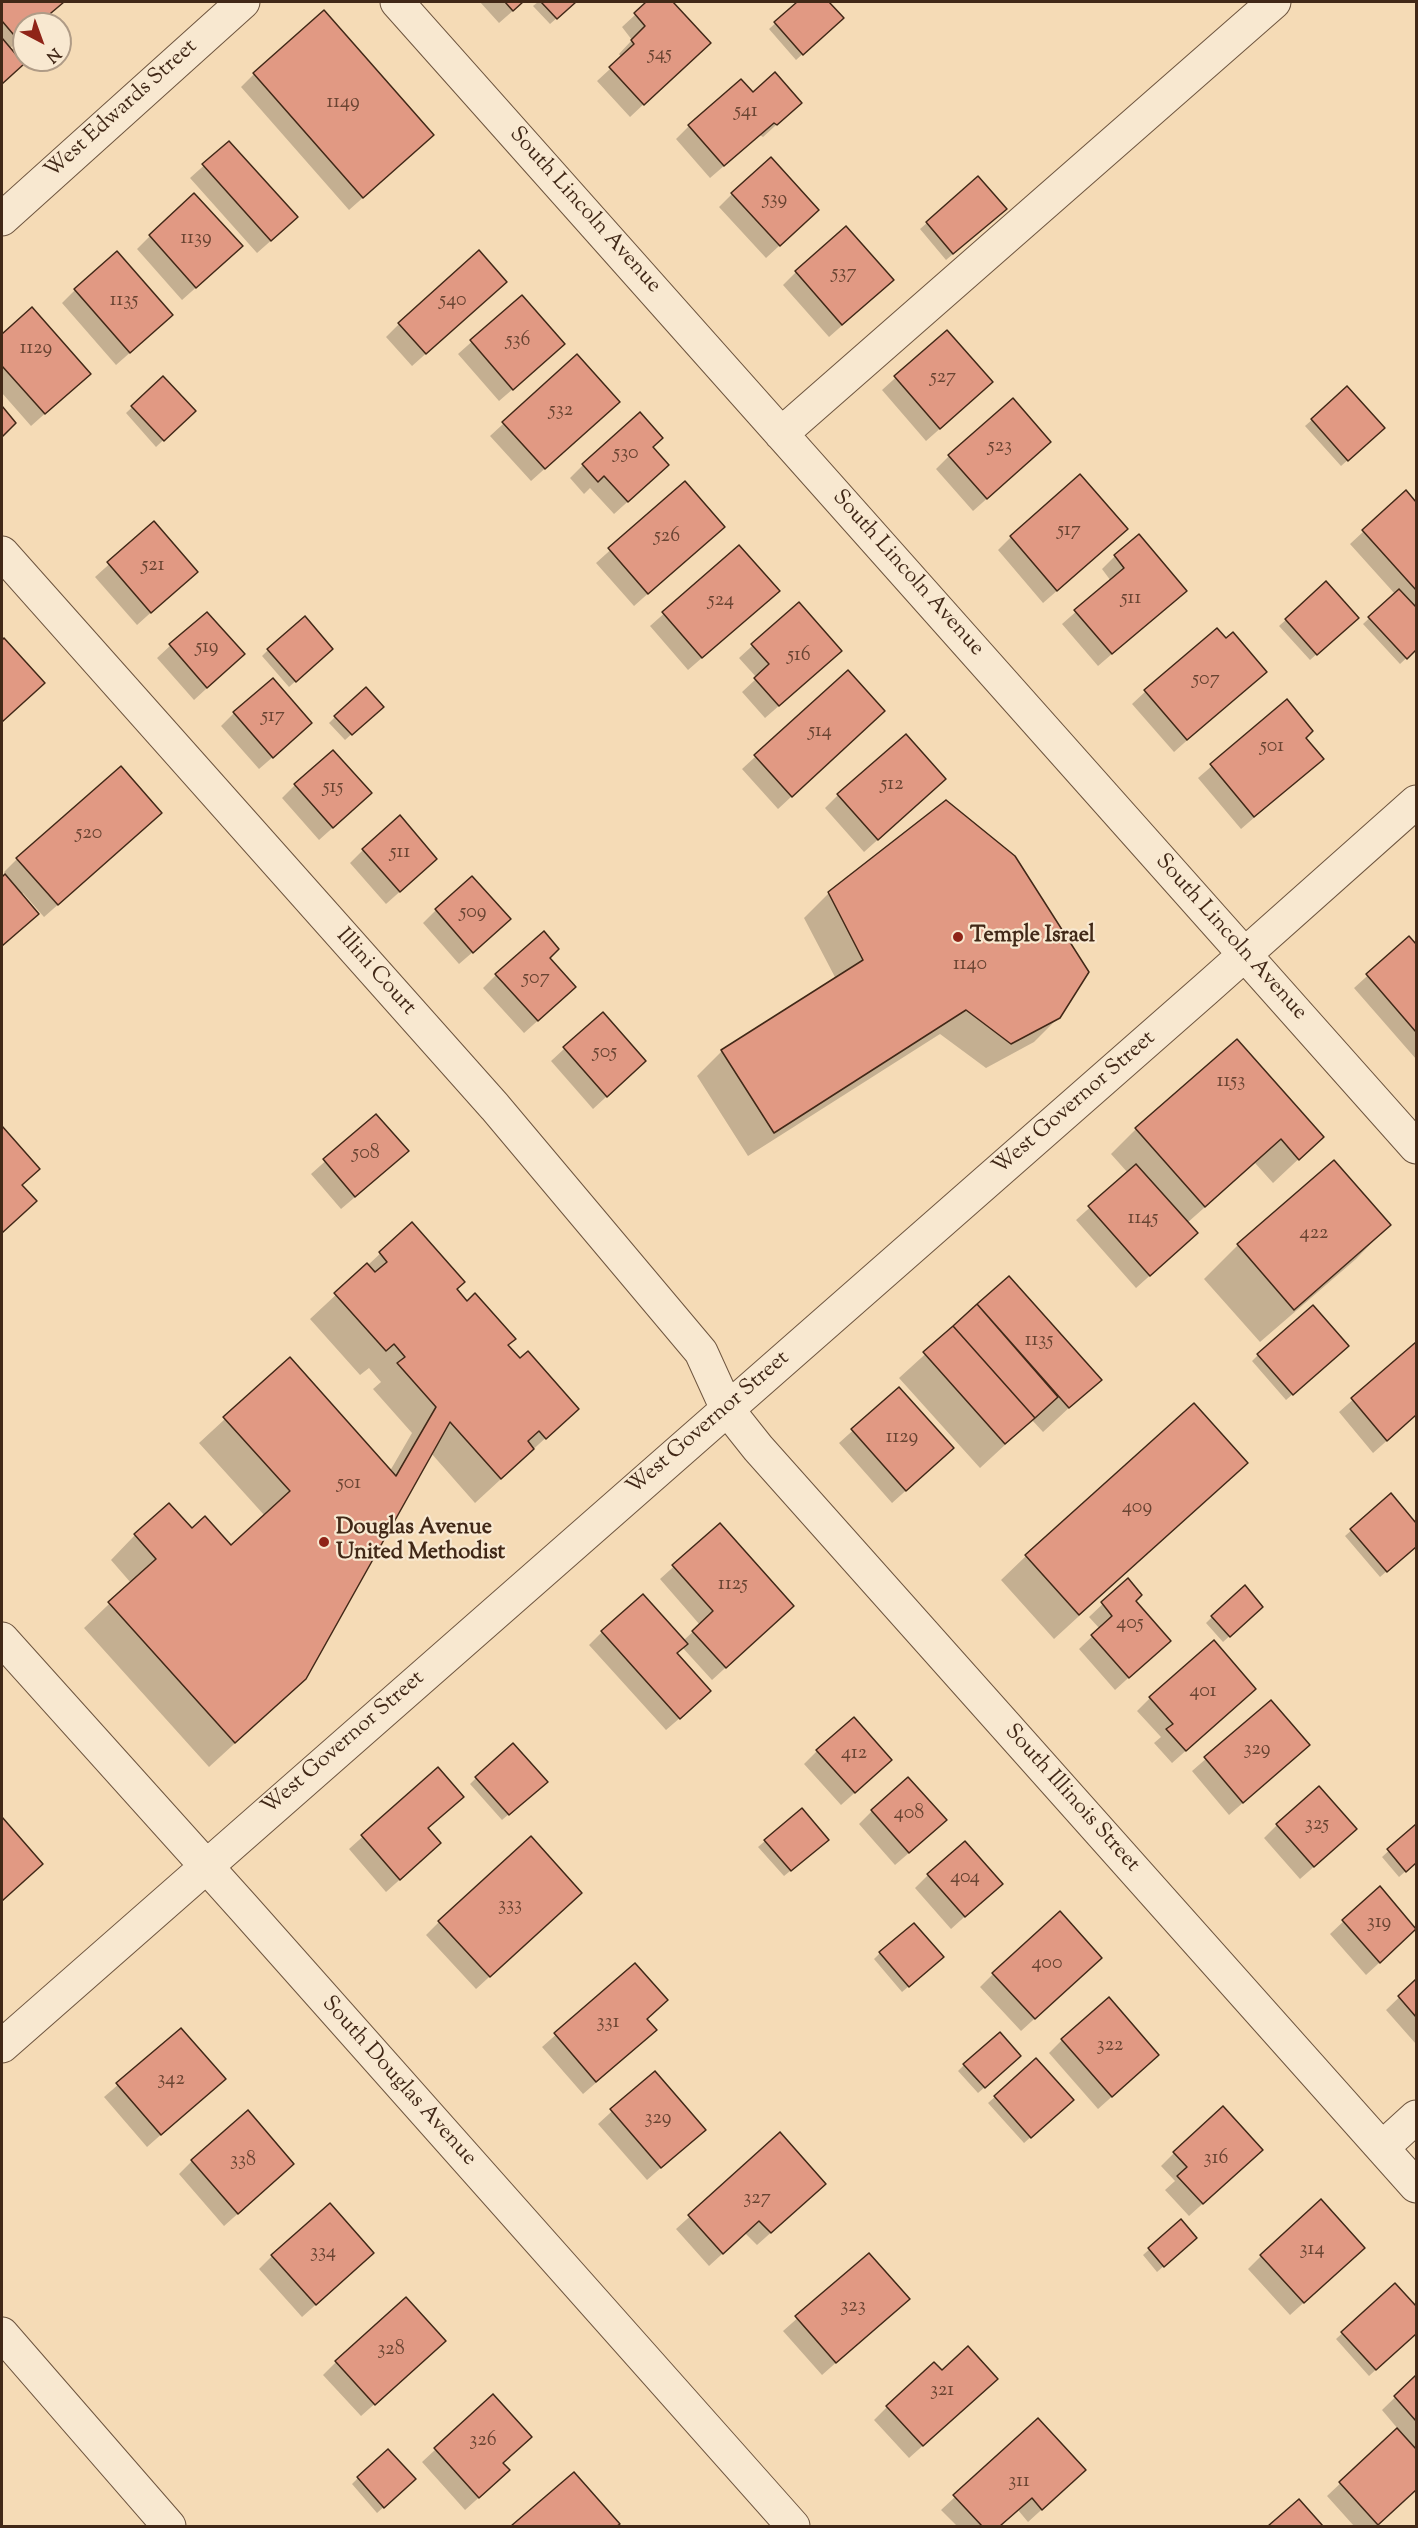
<!DOCTYPE html>
<style>
body{margin:0}
#map{position:relative;width:1418px;height:2528px;overflow:hidden;background:#f5dbb6;font-family:"Sorts Mill Goudy",serif}
canvas{display:block}
.frame{position:absolute;inset:0;border:3px solid #412817;pointer-events:none}
.north{position:absolute;left:12px;top:12px;width:60px;height:60px;box-sizing:border-box;background:#f8e8d0;border:2px solid #af9b86;border-radius:50%;rotate:139deg;font-size:16px;font-weight:700;line-height:24px;text-align:center;color:#412817}
.north::after{content:'';display:block;margin:auto;width:21px;height:27px;background:#8f2418;clip-path:polygon(50% 0,100% 100%,50% 72%,0 100%)}
</style>
<div id="map">
<canvas width="1418" height="2528"></canvas>
<div class="frame"></div>
<div class="north">N</div>
</div>
<script>
const ctx = document.querySelector('canvas').getContext('2d');
ctx.lineJoin = 'round';
function paint(path, color) { ctx.fillStyle = color; ctx.fill(path, 'evenodd'); }
const toPath = rows => new Path2D(rows.map(r => 'M' + r).join(''));
function strokePath(path, color, width, dash) { ctx.strokeStyle = color; ctx.lineWidth = width; ctx.lineCap = dash ? 'butt' : 'round'; ctx.setLineDash(dash || []); ctx.stroke(path); }
function write(font, color, halo, rows, align = 'center') {
  ctx.font = font + ' "Sorts Mill Goudy",serif'; ctx.lineWidth = 4.5; ctx.setLineDash([]); ctx.textBaseline = 'middle'; ctx.strokeStyle = halo; ctx.fillStyle = color; for (const [text, x, y, turn = 0] of rows) {
    ctx.save(); ctx.translate(x, y); ctx.rotate((+turn || 0) * Math.PI / 180); ctx.textAlign = isNaN(turn) ? turn : align; if (halo) ctx.strokeText(text, 0, 0); ctx.fillText(text, 0, 0); ctx.restore();
  }
}
const shadow = toPath([
 [2,2,63,2,38,24,24,24,24,36,9,49,9,77,2,84],
 [480,2,523,2,499,23],
 [538,2,575,2,550,24,533,6],
 [649,2,671,2,709,43,630,117,597,81,622,58,619,54,632,40,622,27],
 [799,2,827,2,842,18,796,60,769,29],
 [254,74,419,148,349,210,241,87],
 [752,94,800,103,763,137,760,135,710,178,676,139,689,126],
 [229,143,283,230,257,253,190,178],
 [978,178,999,215,946,260,920,229],
 [732,194,804,223,766,258,719,207],
 [150,236,228,259,182,300,137,249],
 [796,272,879,293,829,337,783,285],
 [75,290,158,328,116,365,62,303],
 [492,295,412,366,386,337,399,324],
 [522,297,550,357,499,401,458,354],
 [32,310,76,386,31,426,2,393,2,336],
 [946,332,978,395,926,441,882,390],
 [577,356,605,415,531,481,490,436],
 [163,378,194,411,156,447,126,413],
 [1347,389,1376,435,1341,466,1305,426],
 [652,447,654,478,614,514,590,488,584,494,570,478,583,465],
 [1036,455,973,511,936,469,949,456],
 [685,483,723,527,634,606,596,563],
 [1406,492,1416,504,1416,649,1400,664,1363,624,1395,594,1350,544],
 [154,524,196,572,137,625,95,577],
 [1011,537,1113,542,1043,603,998,550],
 [739,547,764,604,688,670,650,626],
 [1115,556,1185,591,1098,666,1062,624,1111,581,1102,569],
 [1326,584,1351,624,1310,660,1279,626],
 [798,604,827,664,765,718,742,692,757,678,739,658],
 [4,640,30,696,2,722,2,642],
 [1226,640,1265,671,1174,752,1132,704,1146,691],
 [171,645,230,667,194,700,157,658],
 [268,650,325,655,289,687,262,656],
 [847,672,870,724,778,809,742,769],
 [1287,701,1304,738,1322,759,1241,829,1198,778],
 [234,713,297,736,259,769,221,726],
 [375,713,345,740,329,723,335,717],
 [295,785,357,806,319,840,282,798],
 [931,792,864,852,825,808,838,795],
 [147,826,44,917,23,893,21,895,31,920,2,945,2,879,6,875,4,872,17,859],
 [363,850,422,872,386,904,350,863],
 [829,893,1059,1017,1034,1042,986,1068,940,1034,748,1156,697,1076,722,1051,836,979,804,918],
 [436,910,496,932,459,964,423,923],
 [1409,938,1416,947,1416,1059,1354,988],
 [548,958,561,1000,524,1033,483,988,496,975],
 [602,1014,631,1074,593,1109,551,1061],
 [376,1116,394,1164,341,1209,311,1174],
 [2,1128,38,1169,20,1185,22,1214,2,1232],
 [1136,1129,1322,1137,1273,1183,1255,1163,1187,1223,1183,1246,1136,1288,1076,1220,1128,1173,1111,1154],
 [1334,1162,1389,1225,1356,1259,1260,1342,1204,1279,1238,1245],
 [412,1224,455,1289,519,1361,577,1409,475,1503,431,1453,305,1679,209,1767,84,1628,131,1583,111,1560,135,1535,192,1530,231,1547,265,1516,199,1443,290,1359,390,1471,412,1433,373,1389,381,1382,369,1368,360,1375,310,1319],
 [1009,1278,1100,1379,1043,1432,1032,1420,980,1468,899,1378],
 [1416,1344,1416,1415,1373,1453,1339,1412],
 [1341,1352,1286,1400,1252,1361,1258,1355],
 [899,1389,939,1461,892,1503,839,1443],
 [1246,1463,1054,1639,1001,1580,1026,1556],
 [1391,1495,1416,1525,1416,1546,1380,1577,1345,1536],
 [720,1525,779,1619,712,1680,682,1647,676,1654,696,1704,666,1730,589,1645,602,1632,683,1641,700,1625,660,1579],
 [1128,1580,1134,1601,1169,1641,1115,1690,1079,1649,1100,1629,1089,1617],
 [1255,1613,1223,1642,1206,1623,1212,1617],
 [1150,1698,1241,1702,1172,1763,1154,1743,1161,1737,1137,1711],
 [1271,1702,1295,1757,1229,1815,1192,1771],
 [817,1751,877,1773,841,1805,804,1764],
 [438,1769,427,1829,426,1856,386,1892,349,1849],
 [476,1778,539,1788,502,1820,470,1784],
 [872,1811,932,1833,895,1865,859,1824],
 [2,1820,41,1864,2,1901],
 [1277,1825,1342,1842,1300,1879,1264,1838],
 [1416,1826,1416,1862,1399,1877,1382,1857],
 [765,1841,821,1846,784,1876,758,1847],
 [928,1875,1001,1884,951,1929,915,1888],
 [1379,1888,1415,1930,1366,1975,1330,1934],
 [567,1906,476,1989,426,1935,439,1922],
 [880,1953,936,1963,902,1992,874,1959],
 [635,1965,646,2020,642,2043,583,2094,542,2047],
 [1087,1971,1021,2031,980,1987,993,1974],
 [1416,1981,1416,2044,1386,2010],
 [181,2030,224,2079,147,2147,104,2097],
 [1062,2040,1144,2068,1098,2109,1049,2053],
 [1036,2061,1066,2106,1024,2143,988,2103],
 [1013,2063,978,2093,958,2071,964,2065],
 [654,2073,704,2130,647,2180,598,2124],
 [780,2135,811,2197,757,2245,745,2233,709,2266,676,2229],
 [1174,2153,1248,2163,1189,2216,1165,2190,1175,2181,1161,2166],
 [192,2161,279,2177,224,2226,179,2174],
 [1181,2221,1189,2244,1157,2272,1143,2255],
 [869,2255,908,2299,822,2375,783,2331],
 [272,2256,359,2266,302,2317,259,2269],
 [1261,2256,1350,2261,1290,2315,1248,2269],
 [1395,2285,1416,2309,1416,2333,1369,2376,1336,2339],
 [431,2354,361,2416,323,2375,336,2362],
 [942,2372,983,2392,909,2458,874,2420,887,2407],
 [1416,2377,1416,2489,1375,2526,1354,2526,1327,2496,1398,2429,1382,2410],
 [493,2396,502,2463,495,2483,465,2510,422,2462],
 [1038,2420,1071,2483,1028,2522,1018,2510,1000,2526,957,2526,941,2510],
 [574,2474,618,2524,615,2526,514,2526],
 [358,2478,408,2485,377,2513,352,2484],
 [1299,2502,1321,2526,1270,2526]
]);
const building = toPath([
 [2,2,64,2,38,24,24,24,24,37,19,41,2,21,2,2],
 [505,2,523,2,513,11,505,2],
 [541,2,576,2,557,19,541,2],
 [646,2,673,2,711,43,644,105,609,67,634,44,631,40,645,26,634,13,646,2],
 [797,2,829,2,844,18,803,55,774,22,797,2],
 [324,10,434,135,363,198,253,73,324,10],
 [2,38,24,64,2,84,2,38],
 [775,72,802,103,777,125,774,123,724,166,688,125,741,79,753,92,775,72],
 [229,141,298,217,271,241,202,164,229,141],
 [771,157,819,210,780,246,731,193,771,157],
 [978,176,1007,209,953,254,926,222,978,176],
 [194,193,243,246,196,288,149,235,194,193],
 [846,226,894,280,842,325,795,271,846,226],
 [479,250,507,282,426,354,398,323,479,250],
 [117,251,173,315,130,353,74,289,117,251],
 [522,295,565,344,513,390,470,340,522,295],
 [32,307,91,374,45,414,2,366,2,334,32,307],
 [947,330,993,382,940,429,894,376,947,330],
 [577,354,620,402,545,469,502,422,577,354],
 [163,376,196,411,164,441,131,406,163,376],
 [1347,386,1385,428,1348,461,1311,419,1347,386],
 [1013,398,1051,442,987,499,948,455,1013,398],
 [2,406,16,423,2,437,2,406],
 [640,412,663,438,653,447,669,465,628,502,604,476,598,482,582,464,640,412],
 [1080,474,1128,529,1057,591,1010,536,1080,474],
 [685,481,725,527,648,594,608,548,685,481],
 [1406,490,1416,502,1416,590,1362,530,1406,490],
 [154,521,198,572,151,613,107,562,154,521],
 [1139,534,1187,591,1112,654,1074,610,1124,568,1114,555,1139,534],
 [739,545,780,591,702,658,662,612,739,545],
 [1326,581,1359,618,1317,655,1285,619,1326,581],
 [1399,589,1416,607,1416,650,1407,659,1368,617,1399,589],
 [799,602,842,651,779,706,754,678,769,664,751,644,799,602],
 [207,612,245,654,207,688,169,644,207,612],
 [305,616,333,649,296,682,267,649,305,616],
 [1217,628,1226,638,1233,632,1267,672,1187,740,1144,690,1217,628],
 [4,638,45,683,2,722,2,640,4,638],
 [848,670,885,711,792,797,754,755,848,670],
 [273,678,312,723,273,758,233,712,273,678],
 [366,687,384,707,352,735,334,716,366,687],
 [1287,699,1313,731,1306,738,1324,759,1254,817,1210,764,1287,699],
 [906,734,946,779,878,840,837,794,906,734],
 [333,750,372,793,333,828,294,784,333,750],
 [121,766,162,813,58,905,16,858,121,766],
 [946,800,1015,856,1089,972,1060,1018,1011,1044,966,1010,774,1133,721,1050,863,960,828,892,946,800],
 [400,815,437,859,400,892,362,849,400,815],
 [5,874,39,914,2,946,2,877,5,874],
 [472,876,511,919,473,953,435,909,472,876],
 [544,931,559,949,550,958,576,987,538,1021,495,974,544,931],
 [1409,936,1416,944,1416,1032,1366,974,1409,936],
 [603,1012,646,1061,607,1097,563,1047,603,1012],
 [1237,1039,1324,1137,1299,1160,1281,1139,1205,1207,1135,1128,1237,1039],
 [376,1114,409,1151,355,1197,323,1159,376,1114],
 [2,1126,40,1169,22,1185,37,1201,2,1233,2,1126],
 [1334,1160,1391,1225,1294,1310,1237,1244,1334,1160],
 [1136,1164,1198,1233,1150,1276,1088,1206,1136,1164],
 [412,1222,465,1282,457,1289,467,1301,475,1293,516,1339,508,1345,520,1358,528,1351,579,1409,546,1439,539,1431,528,1441,534,1449,501,1479,450,1422,306,1679,235,1743,108,1602,156,1559,134,1534,169,1503,192,1528,205,1516,231,1545,290,1491,223,1417,290,1357,396,1476,436,1407,397,1363,405,1357,394,1344,386,1351,334,1293,367,1263,375,1272,387,1262,379,1252,412,1222],
 [1009,1276,1102,1380,1069,1408,977,1304,1009,1276],
 [977,1304,1058,1397,1035,1418,953,1326,977,1304],
 [1313,1305,1349,1346,1293,1395,1257,1354,1313,1305],
 [953,1326,1035,1418,1005,1444,923,1352,953,1326],
 [1416,1342,1416,1415,1387,1441,1351,1398,1416,1342],
 [899,1387,954,1448,906,1491,851,1429,899,1387],
 [1194,1403,1248,1463,1079,1615,1025,1555,1194,1403],
 [1391,1493,1416,1523,1416,1547,1387,1572,1350,1529,1391,1493],
 [720,1523,794,1606,726,1668,692,1631,713,1611,672,1565,720,1523],
 [1128,1578,1142,1595,1136,1601,1171,1641,1129,1678,1091,1635,1112,1616,1101,1602,1128,1578],
 [1245,1585,1263,1607,1230,1637,1211,1616,1245,1585],
 [643,1594,688,1644,677,1653,711,1691,680,1719,601,1631,643,1594],
 [1214,1640,1256,1689,1186,1751,1166,1729,1173,1724,1149,1697,1214,1640],
 [1271,1700,1310,1745,1243,1803,1204,1757,1271,1700],
 [854,1717,892,1760,855,1793,816,1750,854,1717],
 [513,1743,548,1782,509,1815,475,1777,513,1743],
 [438,1767,464,1797,428,1828,441,1843,400,1880,361,1835,438,1767],
 [908,1777,947,1820,909,1853,871,1810,908,1777],
 [1319,1786,1357,1829,1314,1867,1276,1824,1319,1786],
 [802,1808,829,1840,791,1871,764,1840,802,1808],
 [2,1817,43,1864,2,1901,2,1817],
 [1416,1824,1416,1863,1406,1872,1387,1849,1416,1824],
 [531,1836,582,1893,490,1977,438,1921,531,1836],
 [965,1841,1003,1884,965,1917,927,1874,965,1841],
 [1380,1886,1416,1929,1380,1963,1342,1920,1380,1886],
 [1060,1911,1102,1958,1035,2019,992,1973,1060,1911],
 [914,1923,944,1957,909,1987,879,1952,914,1923],
 [635,1963,668,2000,647,2019,657,2030,596,2082,554,2033,635,1963],
 [1416,1979,1416,2017,1398,1996,1416,1979],
 [1109,1997,1159,2055,1112,2097,1061,2039,1109,1997],
 [181,2028,226,2079,161,2135,116,2083,181,2028],
 [1000,2032,1021,2056,985,2088,963,2064,1000,2032],
 [1036,2058,1074,2100,1031,2138,994,2096,1036,2058],
 [655,2071,706,2130,661,2168,610,2109,655,2071],
 [1223,2106,1263,2150,1203,2204,1177,2176,1187,2167,1173,2152,1223,2106],
 [248,2110,294,2164,238,2214,191,2160,248,2110],
 [780,2132,826,2184,771,2233,759,2221,723,2254,688,2215,780,2132],
 [1321,2199,1365,2248,1304,2303,1260,2255,1321,2199],
 [330,2203,374,2253,316,2305,271,2255,330,2203],
 [1181,2219,1197,2238,1164,2267,1148,2248,1181,2219],
 [869,2253,910,2299,836,2363,795,2316,869,2253],
 [1395,2283,1416,2306,1416,2334,1376,2370,1341,2332,1395,2283],
 [406,2297,446,2341,375,2405,335,2361,406,2297],
 [968,2346,998,2379,923,2446,886,2406,934,2362,942,2370,968,2346],
 [1416,2375,1416,2421,1394,2396,1416,2375],
 [493,2394,532,2437,503,2463,510,2470,479,2498,434,2448,493,2394],
 [1038,2418,1086,2470,1042,2510,1032,2498,1000,2526,982,2526,953,2495,1038,2418],
 [1397,2428,1416,2449,1416,2490,1378,2525,1339,2482,1397,2428],
 [388,2449,416,2479,384,2508,357,2477,388,2449],
 [574,2472,620,2524,617,2526,511,2526,574,2472],
 [1299,2499,1323,2526,1268,2526,1299,2499]
]);
const minor = toPath([
 [397,2,1416,1147],
 [2,219,243,2],
 [781,434,1274,2],
 [2,553,495,1107,701,1352,727,1409,758,1448,1416,2186],
 [2,1639,243,1907,793,2526],
 [2,2046,1206,989,1416,802],
 [1382,2148,1416,2117],
 [2,2334,169,2526]
]);
const markers = [
 [958,937,6,"#8f2418"],
 [324,1542,6,"#8f2418"]
];
const numberNames = [
 ["545",660,56],
 ["1149",343,104],
 ["541",746,113],
 ["539",775,201],
 ["1139",196,240],
 ["537",844,275],
 ["1135",124,302],
 ["540",453,302],
 ["536",518,342],
 ["1129",36,350],
 ["527",943,379],
 ["532",561,412],
 ["523",1000,448],
 ["530",626,455],
 ["517",1069,532],
 ["526",667,538],
 ["521",153,567],
 ["511",1131,600],
 ["524",721,602],
 ["519",207,649],
 ["516",799,657],
 ["507",1206,681],
 ["517",273,718],
 ["514",820,733],
 ["501",1272,748],
 ["512",892,786],
 ["515",333,789],
 ["520",89,835],
 ["511",400,854],
 ["509",473,914],
 ["1140",970,966],
 ["507",536,980],
 ["505",605,1054],
 ["1153",1231,1083],
 ["508",366,1155],
 ["1145",1143,1220],
 ["422",1314,1235],
 ["1135",1039,1342],
 ["1129",902,1439],
 ["501",349,1485],
 ["409",1137,1509],
 ["1125",733,1586],
 ["405",1130,1625],
 ["401",1203,1693],
 ["329",1257,1751],
 ["412",854,1755],
 ["408",909,1815],
 ["325",1317,1826],
 ["404",965,1879],
 ["333",510,1907],
 ["319",1379,1924],
 ["400",1047,1965],
 ["331",608,2024],
 ["322",1110,2047],
 ["342",171,2081],
 ["329",658,2120],
 ["316",1216,2160],
 ["338",243,2162],
 ["327",757,2200],
 ["314",1312,2251],
 ["334",323,2254],
 ["323",853,2308],
 ["328",391,2351],
 ["321",942,2392],
 ["326",483,2442],
 ["311",1019,2483]
];
const streetNames = [
 ["West Edwards Street",122,110,-42],
 ["South Lincoln Avenue",584,211,48],
 ["South Lincoln Avenue",907,574,48],
 ["South Lincoln Avenue",1230,938,48],
 ["Illini Court",375,973,48],
 ["West Governor Street",1075,1104,-41],
 ["West Governor Street",709,1424,-41],
 ["West Governor Street",344,1744,-41],
 ["South Illinois Street",1071,1799,48],
 ["South Douglas Avenue",398,2082,48]
];
const poiNames = [
 ["Temple Israel",970,937],
 ["Douglas Avenue",336,1529],
 ["United Methodist",336,1554]
];
paint(shadow, '#0003');
paint(building, '#e19983');
strokePath(building, '#412817', 1.5);
strokePath(minor, '#6e553f', 35);
strokePath(minor, '#f8e8d0', 33);
for (const [x, y, r, color] of markers) { const dot = new Path2D(); dot.arc(x, y, r, 0, 2 * Math.PI); ctx.fillStyle = color; ctx.fill(dot); strokePath(dot, '#f8e8d0', 2); }
write('20px', '#694432', null, numberNames);
write('22px', '#412817', '#f8e8d0', streetNames);
write('bold 22px', '#412817', '#f8e8d0', poiNames, 'left');
</script>
